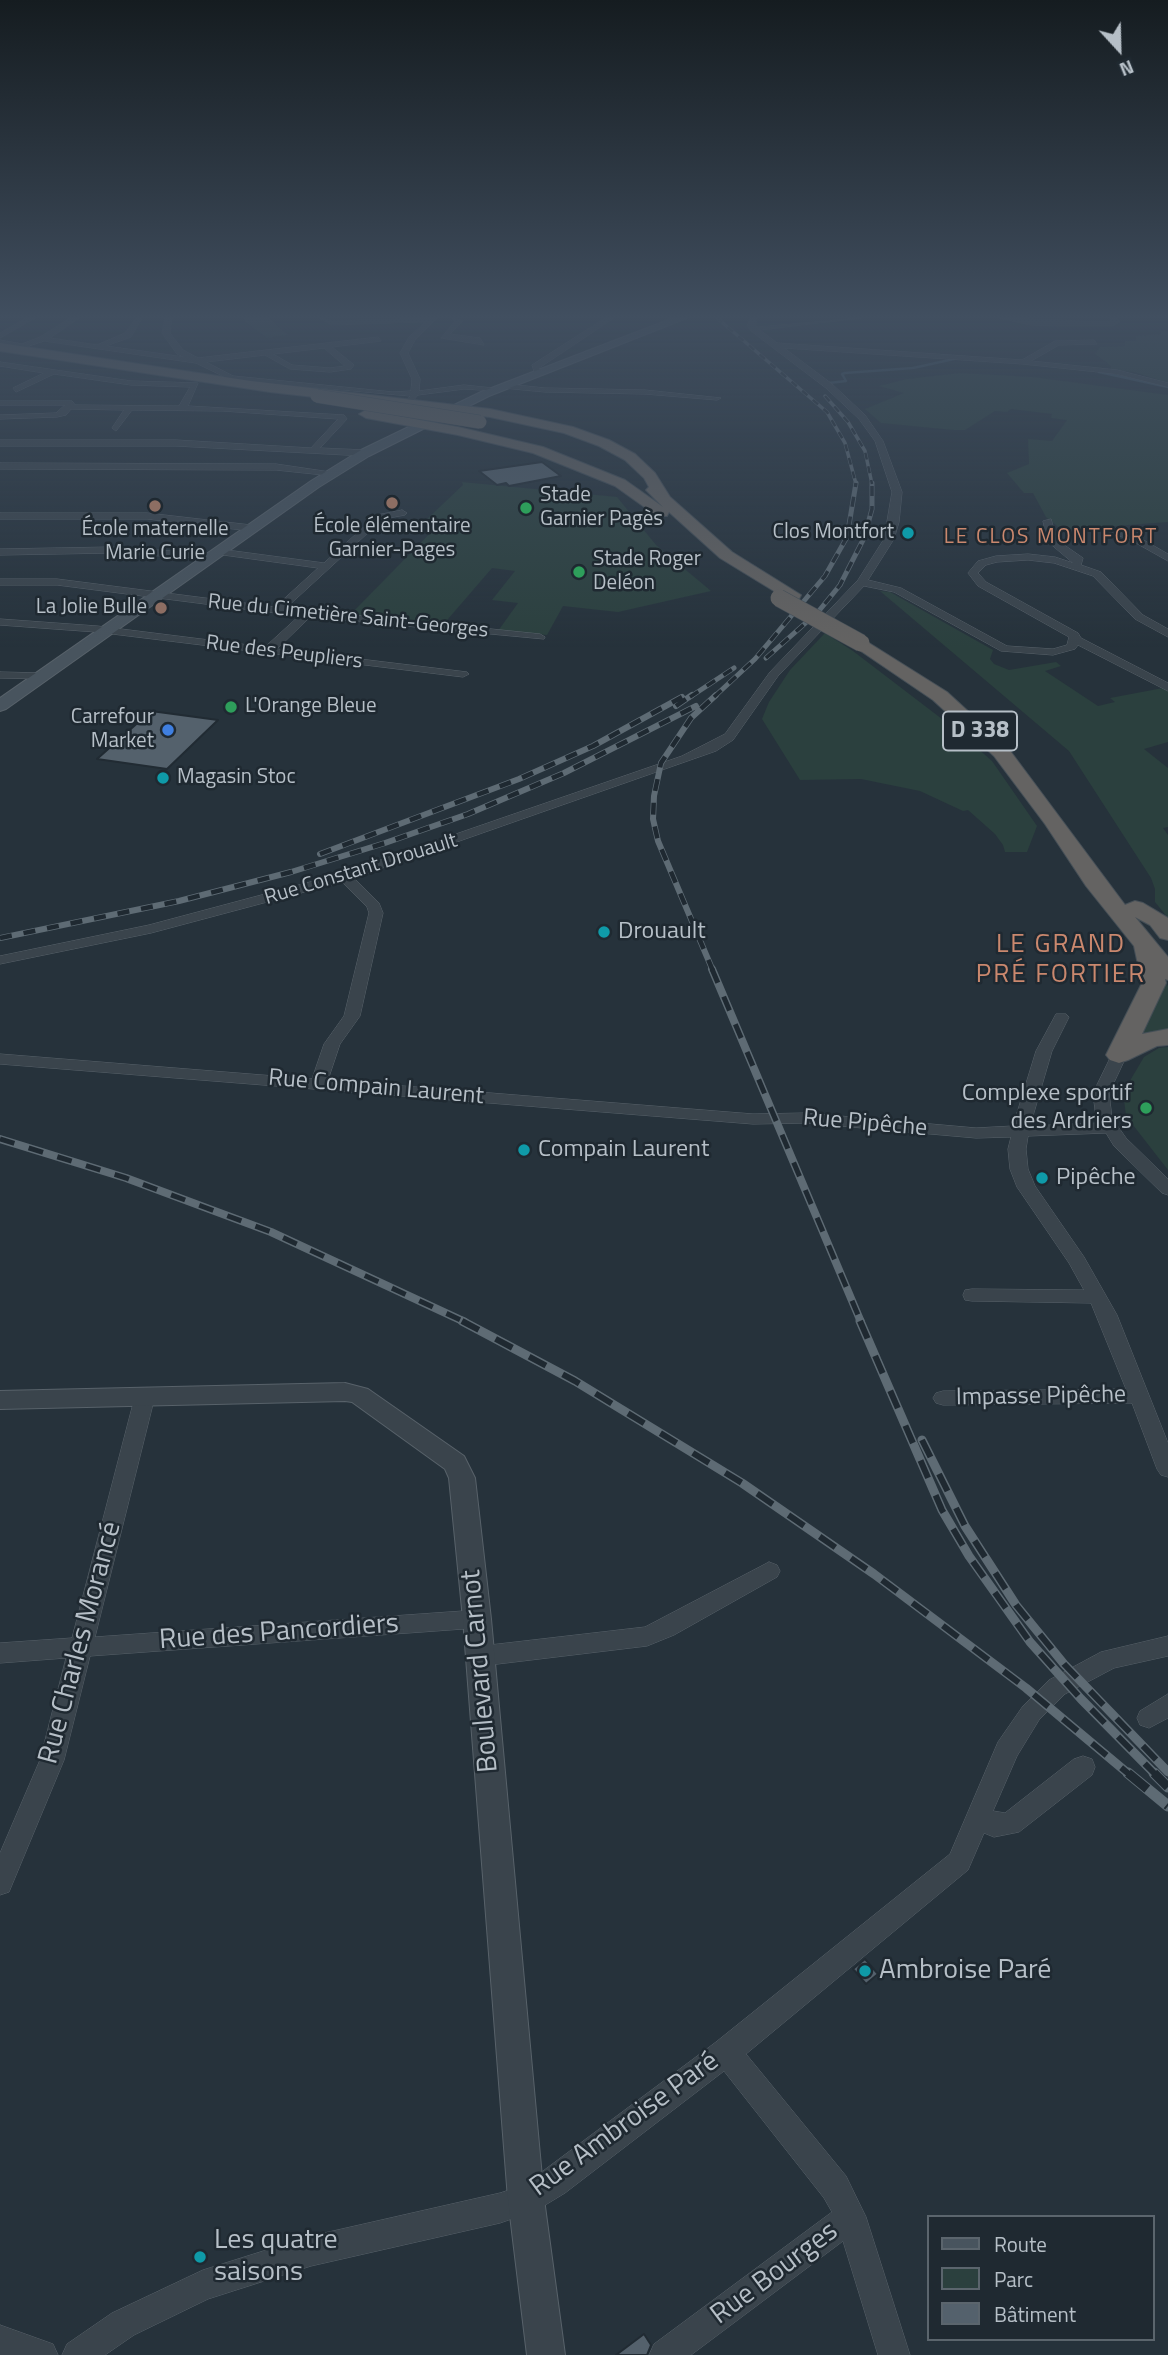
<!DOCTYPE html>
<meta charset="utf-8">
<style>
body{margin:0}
#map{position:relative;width:1168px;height:2355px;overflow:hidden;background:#26323b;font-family:"Titillium Web",sans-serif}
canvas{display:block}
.legend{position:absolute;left:927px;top:2215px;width:228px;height:126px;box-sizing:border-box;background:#1f2931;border:2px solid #5b656d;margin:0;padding:9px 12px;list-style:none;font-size:21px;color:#b6bfc7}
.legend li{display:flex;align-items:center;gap:14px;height:35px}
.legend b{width:35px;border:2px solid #5b656d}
.north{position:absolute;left:1084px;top:14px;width:70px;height:70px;-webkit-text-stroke:5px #1f2931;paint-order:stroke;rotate:158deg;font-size:19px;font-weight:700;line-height:28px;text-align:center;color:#b6bfc7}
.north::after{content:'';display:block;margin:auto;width:24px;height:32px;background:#b6bfc7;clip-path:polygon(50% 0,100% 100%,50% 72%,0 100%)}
</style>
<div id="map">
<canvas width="1168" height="2355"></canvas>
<ul class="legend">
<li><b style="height:9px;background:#48545e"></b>Route</li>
<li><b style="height:19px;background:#2b403e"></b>Parc</li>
<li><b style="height:19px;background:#54616c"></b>Bâtiment</li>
</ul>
<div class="north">N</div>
</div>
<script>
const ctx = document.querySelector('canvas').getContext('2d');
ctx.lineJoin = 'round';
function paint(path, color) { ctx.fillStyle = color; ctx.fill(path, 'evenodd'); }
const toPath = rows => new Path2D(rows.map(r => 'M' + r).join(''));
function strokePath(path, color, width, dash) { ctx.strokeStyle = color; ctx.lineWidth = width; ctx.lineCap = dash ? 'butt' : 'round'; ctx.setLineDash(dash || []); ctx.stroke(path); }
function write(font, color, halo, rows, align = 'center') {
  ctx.font = font + ' "Titillium Web",sans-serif'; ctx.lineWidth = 5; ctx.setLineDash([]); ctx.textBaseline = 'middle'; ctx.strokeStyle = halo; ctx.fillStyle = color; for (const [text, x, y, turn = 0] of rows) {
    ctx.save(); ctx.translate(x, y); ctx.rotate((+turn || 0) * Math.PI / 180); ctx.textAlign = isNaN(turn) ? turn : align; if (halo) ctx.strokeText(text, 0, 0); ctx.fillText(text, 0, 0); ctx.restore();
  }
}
const green = toPath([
 [269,318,288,335,267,338,244,321,244,318],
 [1159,330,1168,331,1168,383,1134,372,1110,370,1111,366,1095,354,1100,347,1125,346,1125,341,1136,341,1136,336,1161,334],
 [960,373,1033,377,1168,395,1168,522,1062,530,1046,517,1033,493,1024,493,1007,473,1029,464,1028,439,1052,441,1067,420,1051,418,1052,414,1011,409,1007,412,995,411,965,430,954,430,881,423,865,409,904,393,879,386,907,379],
 [462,482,617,497,656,545,711,591,618,612,563,606,547,635,498,631,518,603,492,600,515,571,492,568,442,626,349,616,442,521,427,519,463,485],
 [880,591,890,592,993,650,990,659,994,664,1009,670,1056,662,1061,666,1045,671,1098,706,1115,702,1110,698,1163,688,1168,691,1168,742,1144,749,1168,768,1168,827,1163,828,1168,835,1168,918,1155,902,1155,889,1151,878,1069,751],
 [825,633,853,651,959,732,992,761,1037,826,1027,852,1005,852,1003,845,995,834,968,810,963,811,920,791,861,779,800,780,762,719,769,702,790,670],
 [1158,973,1168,986,1168,1032,1133,1041],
 [1168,1047,1168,1170,1126,1116,1124,1099,1131,1079,1144,1057,1159,1048]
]);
const stream = toPath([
 [1099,372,1168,387],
 [829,383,846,381,842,374,845,373,913,368,954,359]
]);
const building = toPath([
 [542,462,561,476,509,486,506,483,497,485,479,471,542,462],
 [151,711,218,720,167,769,97,759,151,711],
 [865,1959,878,1974,866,1984,853,1969,865,1959],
 [644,2334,651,2345,647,2355,616,2355,644,2334]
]);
const minor = toPath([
 [26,318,35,318,0,338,0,333,26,318],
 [70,318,79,318,50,338,97,345,125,333,136,318,142,318,131,337,106,346,184,357,177,354,162,333,165,318,172,318,170,333,183,350,198,358,378,337,381,341,332,347,354,365,351,369,330,372,290,369,265,355,206,362,233,376,393,392,411,391,412,379,400,353,409,337,425,322,332,325,319,318,333,321,437,318,415,340,408,353,420,379,419,391,464,385,502,389,498,391,464,389,418,395,410,404,406,402,410,396,231,380,196,363,44,341,23,348,0,344,0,340,22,344,40,337,70,318],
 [324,348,345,366,330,368,292,365,273,354,324,348],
 [451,318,463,321,450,334,480,338,484,345,441,338,455,321,451,318],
 [605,318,614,318,539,368,541,374,535,374,532,365,605,318],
 [750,318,756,318,756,327,861,318,760,330,777,343,1022,360,1055,341,1094,340,1097,344,1059,345,1031,361,1117,370,1168,383,1168,387,1117,374,1023,364,784,348,832,384,865,415,883,441,902,492,899,522,894,539,868,580,901,588,1007,646,1053,649,1067,645,1069,637,978,586,968,573,978,561,996,556,1028,554,1055,557,1073,563,1047,541,1043,521,1051,519,1057,540,1083,558,1081,565,1101,572,1143,615,1168,629,1168,637,1135,619,1093,576,1054,563,1028,560,997,562,986,565,978,573,986,582,1078,633,1081,638,1168,683,1168,691,1078,645,1075,649,1053,655,1001,651,894,592,864,586,778,676,733,740,716,751,354,878,379,903,383,913,360,1016,340,1044,328,1080,753,1114,806,1113,976,1128,1013,1126,1036,1051,1056,1014,1066,1014,1069,1017,1052,1051,1030,1126,1099,1123,1096,1118,1093,1093,1113,1052,1125,1052,1127,1055,1109,1093,1112,1118,1126,1138,1168,1179,1168,1195,1162,1193,1114,1146,1106,1133,1028,1136,1026,1149,1028,1169,1035,1186,1084,1257,1117,1315,1168,1443,1168,1477,1161,1475,1157,1469,1132,1403,943,1405,936,1403,933,1398,936,1393,943,1391,1126,1389,1091,1303,972,1301,965,1300,963,1295,965,1290,972,1289,1084,1290,1069,1263,1017,1187,1010,1169,1008,1149,1011,1137,976,1138,806,1123,753,1124,0,1064,0,1054,312,1079,324,1044,344,1016,369,913,367,907,342,882,151,933,0,964,0,956,149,925,340,874,682,756,725,734,770,672,858,580,884,539,892,492,875,441,859,419,826,388,751,331,747,326,750,318],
 [999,318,1111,322,1110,318,1117,318,1120,322,1112,326,1058,326,1030,325,999,318],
 [0,362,131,381,198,383,188,406,344,415,347,419,320,448,365,450,369,453,365,456,176,446,0,446,0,440,176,440,311,448,338,419,223,411,132,410,116,431,112,428,124,410,71,409,66,415,57,417,0,419,0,415,56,413,65,405,0,405,0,401,72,401,75,405,179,406,190,387,131,385,54,374,16,392,13,388,44,373,0,366,0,362],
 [506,384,545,388,645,390,721,398,717,400,645,394,545,392,503,388,506,384],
 [0,463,276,464,337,473,333,476,276,470,0,469,0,463],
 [402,510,407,513,405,515,383,519,286,608,540,634,545,637,544,639,310,617,277,649,467,672,469,674,463,677,96,632,0,625,0,619,97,626,265,647,299,616,57,585,0,585,0,579,57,579,275,607,318,568,216,554,216,558,212,559,112,553,0,555,0,549,112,547,215,554,216,550,219,549,324,563,377,515,402,510],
 [0,513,147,513,251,525,256,528,251,531,147,519,0,519,0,513],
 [1113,529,1133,534,1168,554,1168,561,1127,538,1110,534,1110,530,1113,529],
 [0,672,44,673,50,676,44,679,0,678,0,672],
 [145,1389,152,1391,155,1396,95,1637,477,1610,485,1612,488,1619,485,1626,477,1628,90,1656,64,1760,9,1892,0,1895,0,1853,40,1760,66,1658,0,1663,0,1643,72,1638,135,1396,138,1391,145,1389],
 [769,1562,777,1565,780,1571,777,1577,674,1635,647,1646,481,1666,473,1663,469,1656,473,1649,481,1646,645,1627,769,1562],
 [1168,1636,1168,1656,1114,1668,1065,1694,1039,1720,1017,1756,993,1811,1005,1813,1074,1759,1083,1756,1092,1759,1095,1767,1092,1775,1019,1832,994,1837,984,1833,968,1870,746,2054,846,2176,866,2217,910,2355,878,2355,843,2241,691,2355,649,2355,654,2344,832,2212,824,2198,724,2071,565,2193,537,2210,500,2223,311,2266,208,2299,134,2335,105,2355,62,2355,67,2344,112,2313,203,2270,311,2236,500,2193,518,2187,543,2171,716,2042,950,1854,998,1742,1023,1706,1049,1680,1101,1652,1168,1636],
 [1168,1694,1168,1718,1149,1728,1140,1725,1137,1718,1140,1711,1168,1694],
 [0,2325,53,2344,58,2355,0,2355,0,2325]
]);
const tertiary = toPath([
 [345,1383,368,1389,464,1456,475,1478,491,1619,544,2199,565,2355,527,2355,508,2199,463,1619,449,1478,445,1469,352,1402,345,1401,0,1409,0,1391,345,1383]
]);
const secondary = toPath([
 [673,318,687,318,489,396,369,456,319,487,6,709,0,711,0,698,311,481,361,450,481,392,673,318]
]);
const trunk = toPath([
 [0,343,251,381,490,409,573,427,609,440,635,454,655,473,670,497,732,552,801,595,799,599,787,599,720,558,669,512,667,516,657,516,615,486,533,453,458,435,366,418,359,414,366,410,458,427,543,447,625,480,663,507,646,490,649,487,644,478,625,460,599,446,564,433,490,417,270,392,0,351,0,343],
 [861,638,947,692,1008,748,1125,905,1135,901,1143,903,1168,918,1168,940,1160,938,1150,925,1135,917,1168,957,1168,980,1165,979,1166,983,1142,1034,1168,1029,1168,1045,1157,1046,1128,1060,1119,1063,1110,1060,1106,1055,1142,983,1134,946,1086,886,1045,824,994,756,933,700,855,647,852,643,861,638]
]);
const railFar5 = toPath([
 [717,318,827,412,845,443,856,484],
 [825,396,848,422,865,451,872,484]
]);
const railFar4 = toPath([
 [766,658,818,612,840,585,864,538,872,509,872,483],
 [690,697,734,668],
 [714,697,755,659,825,576,847,537,856,483]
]);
const railFar3 = toPath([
 [676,706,692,695],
 [320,854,519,779,593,746,682,697],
 [0,938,179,901,291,872,385,843,468,814,564,773,696,706],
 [713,971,658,841,653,819,654,796,661,763,691,718,716,695]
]);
const railFar2 = toPath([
 [712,969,861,1322],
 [0,1139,126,1178,271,1232,465,1322]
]);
const railFar1 = toPath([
 [462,1321,575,1381,742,1483,874,1574,1026,1688,1130,1775],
 [860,1321,942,1510,969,1556,1030,1642,1081,1699,1156,1775],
 [922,1440,965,1526,1016,1605,1064,1664,1168,1772]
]);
const rail = toPath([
 [1128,1773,1168,1806],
 [1154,1773,1168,1787]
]);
const trunkBridgeFar1 = toPath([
 [317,396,480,422]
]);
const trunkBridge = toPath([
 [779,598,861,643]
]);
const markers = [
 [392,503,7,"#8d6e63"],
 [155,506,7,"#8d6e63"],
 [526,508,7,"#2e9e5b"],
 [908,533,7,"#0f9aa8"],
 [579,572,7,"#2e9e5b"],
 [161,608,7,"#8d6e63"],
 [231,707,7,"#2e9e5b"],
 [168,730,7,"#3f7fe0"],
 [163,778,7,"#0f9aa8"],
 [604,932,7,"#0f9aa8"],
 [1146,1108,7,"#2e9e5b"],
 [524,1150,7,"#0f9aa8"],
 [1042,1178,7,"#0f9aa8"],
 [865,1971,7,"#0f9aa8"],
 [200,2257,7,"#0f9aa8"]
];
const farPoinames = [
 ["Stade",540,496],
 ["Garnier Pagès",540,520],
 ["École élémentaire",392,527,"center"],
 ["Garnier-Pages",392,551,"center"],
 ["École maternelle",155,530,"center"],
 ["Marie Curie",155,554,"center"],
 ["Clos Montfort",894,533,"right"],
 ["Stade Roger",593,560],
 ["Deléon",593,584],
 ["La Jolie Bulle",147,608,"right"],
 ["L'Orange Bleue",245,707],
 ["Carrefour",154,718,"right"],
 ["Market",154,742,"right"],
 ["Magasin Stoc",177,778]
];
const farNeighbourhoodnames = [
 ["LE CLOS MONTFORT",1051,538]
];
const farStreetnames = [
 ["Rue du Cimetière Saint-Georges",348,617,6],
 ["Rue des Peupliers",284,653,7],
 ["Rue Constant Drouault",361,870,-17]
];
const shields = [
 [980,731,74]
];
const shieldNames = [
 ["D 338",980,731]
];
const poiNames = [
 ["Drouault",618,932],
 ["Complexe sportif",1132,1094,"right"],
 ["des Ardriers",1132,1122,"right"],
 ["Compain Laurent",538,1150],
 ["Pipêche",1056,1178]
];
const streetNames = [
 ["Rue Compain Laurent",376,1088,5],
 ["Rue Pipêche",865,1124,5],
 ["Impasse Pipêche",1041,1397,-1]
];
const neighbourhoodNames = [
 ["LE GRAND",1061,946],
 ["PRÉ FORTIER",1061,976]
];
const nearStreetnames = [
 ["Rue des Pancordiers",279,1633,-4],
 ["Rue Charles Morancé",81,1643,-75],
 ["Boulevard Carnot",481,1671,-95],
 ["Rue Ambroise Paré",625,2125,-36],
 ["Rue Bourges",775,2274,-37]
];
const nearPoinames = [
 ["Ambroise Paré",879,1971],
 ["Les quatre",214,2241],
 ["saisons",214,2273]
];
paint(green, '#2b403e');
strokePath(stream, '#3d5362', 2.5);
paint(building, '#54616c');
strokePath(building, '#212b33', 2);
strokePath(minor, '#58626a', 1);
strokePath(tertiary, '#58626a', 2);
strokePath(secondary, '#58626a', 2);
strokePath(trunk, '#454f57', 2);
paint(minor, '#3a444c');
paint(tertiary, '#3a444c');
paint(secondary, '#48545e');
paint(trunk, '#646362');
strokePath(railFar5, '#5e6b74', 3.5);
strokePath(railFar4, '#5e6b74', 5);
strokePath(railFar3, '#5e6b74', 6);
strokePath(railFar2, '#5e6b74', 8);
strokePath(railFar1, '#5e6b74', 9);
strokePath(rail, '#5e6b74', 11);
strokePath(railFar5, '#1f2931', 2.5, [7]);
strokePath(railFar4, '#1f2931', 3.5, [10]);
strokePath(railFar3, '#1f2931', 4.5, [12]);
strokePath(railFar2, '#1f2931', 5, [15]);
strokePath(railFar1, '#1f2931', 6, [19]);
strokePath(rail, '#1f2931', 9, [25]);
strokePath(trunkBridgeFar1, '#454f57', 14, []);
strokePath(trunkBridge, '#454f57', 18, []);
strokePath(trunkBridgeFar1, '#646362', 13);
strokePath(trunkBridge, '#646362', 17);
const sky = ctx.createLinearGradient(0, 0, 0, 648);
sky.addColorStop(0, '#151c20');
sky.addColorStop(0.49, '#414f60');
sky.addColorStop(1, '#414f6000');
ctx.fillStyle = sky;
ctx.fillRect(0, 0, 1168, 648);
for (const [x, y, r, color] of markers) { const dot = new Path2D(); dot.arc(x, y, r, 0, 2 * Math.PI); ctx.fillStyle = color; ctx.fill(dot); strokePath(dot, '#1f2931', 2.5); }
write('21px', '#b6bfc7', '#1f2931', farPoinames, 'left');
ctx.letterSpacing = '2px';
write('21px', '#ca886e', '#1f2931', farNeighbourhoodnames);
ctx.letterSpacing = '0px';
write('21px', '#b6bfc7', '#1f2931', farStreetnames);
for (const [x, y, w] of shields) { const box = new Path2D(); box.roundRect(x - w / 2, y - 19.5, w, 39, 5); ctx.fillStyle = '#1f2931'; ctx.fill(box); strokePath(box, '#b6bfc7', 2); }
write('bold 23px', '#b6bfc7', null, shieldNames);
write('24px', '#b6bfc7', '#1f2931', poiNames, 'left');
write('24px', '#b6bfc7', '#1f2931', streetNames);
ctx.letterSpacing = '2px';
write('26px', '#ca886e', '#1f2931', neighbourhoodNames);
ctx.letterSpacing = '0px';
write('28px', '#b6bfc7', '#1f2931', nearStreetnames);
write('28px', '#b6bfc7', '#1f2931', nearPoinames, 'left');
</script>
